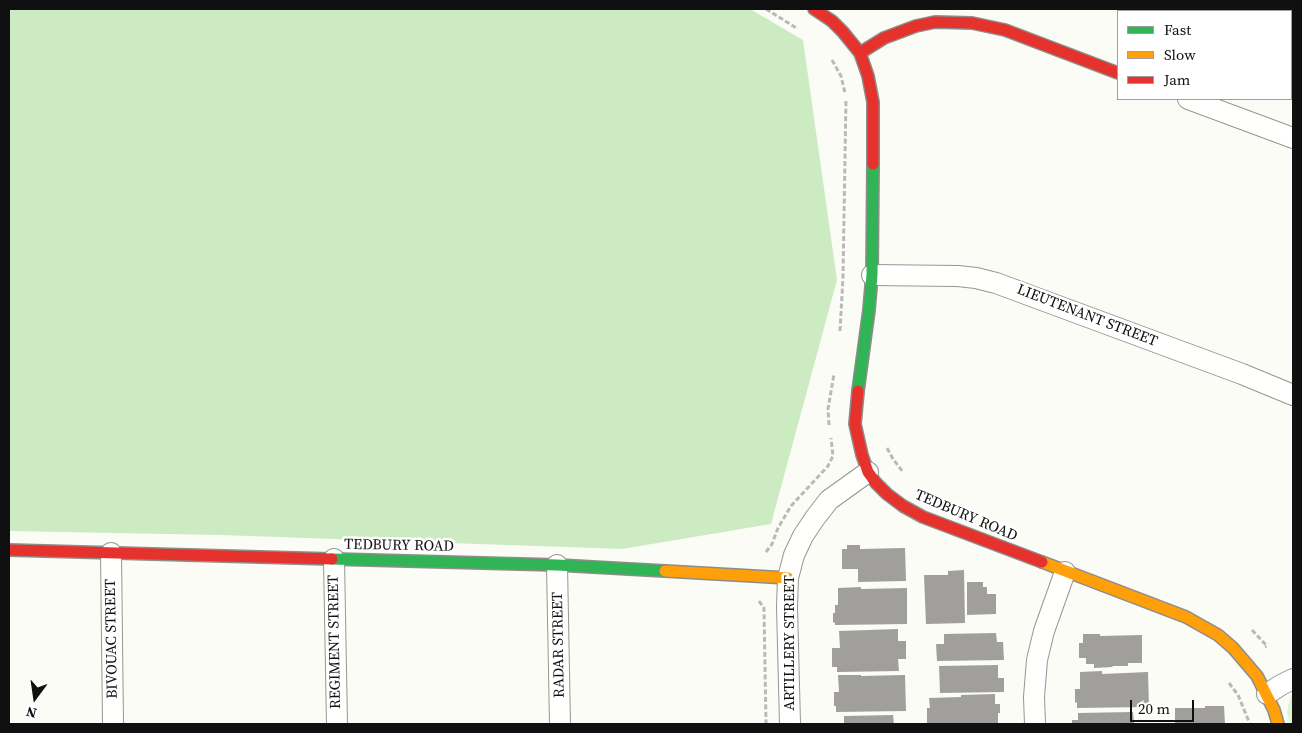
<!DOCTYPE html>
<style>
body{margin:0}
#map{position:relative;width:1302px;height:733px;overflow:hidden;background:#fcfcf6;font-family:"Source Serif 4",serif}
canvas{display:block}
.frame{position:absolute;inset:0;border:10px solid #101010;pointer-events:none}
.legend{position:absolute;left:1117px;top:10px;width:175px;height:90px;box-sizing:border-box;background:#fff;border:1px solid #9f9f9f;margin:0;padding:6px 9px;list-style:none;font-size:15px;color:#101010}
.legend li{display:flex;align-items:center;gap:10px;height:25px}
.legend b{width:25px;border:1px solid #9f9f9f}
.north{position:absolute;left:10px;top:673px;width:50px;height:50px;-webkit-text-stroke:4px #fff;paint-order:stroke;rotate:194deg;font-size:14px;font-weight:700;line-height:20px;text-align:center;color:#101010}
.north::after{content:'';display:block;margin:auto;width:18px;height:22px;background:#101010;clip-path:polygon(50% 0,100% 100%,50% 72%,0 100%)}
.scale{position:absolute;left:1130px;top:700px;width:64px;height:22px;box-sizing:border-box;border:2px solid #101010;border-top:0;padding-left:6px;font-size:15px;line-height:18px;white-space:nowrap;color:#101010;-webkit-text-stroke:4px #fff;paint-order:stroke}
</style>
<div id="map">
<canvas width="1302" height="733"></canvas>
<div class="frame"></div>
<ul class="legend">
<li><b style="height:6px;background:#30b455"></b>Fast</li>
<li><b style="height:6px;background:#ff9f0a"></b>Slow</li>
<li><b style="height:6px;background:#e5322d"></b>Jam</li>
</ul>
<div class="north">N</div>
<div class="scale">20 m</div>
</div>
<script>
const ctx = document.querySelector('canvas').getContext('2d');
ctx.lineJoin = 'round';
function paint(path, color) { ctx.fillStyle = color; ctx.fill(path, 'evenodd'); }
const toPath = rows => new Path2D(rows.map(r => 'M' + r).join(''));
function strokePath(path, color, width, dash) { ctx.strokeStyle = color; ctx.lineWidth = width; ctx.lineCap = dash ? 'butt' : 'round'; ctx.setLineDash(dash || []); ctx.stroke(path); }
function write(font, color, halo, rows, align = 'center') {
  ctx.font = font + ' "Source Serif 4",serif'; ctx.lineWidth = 5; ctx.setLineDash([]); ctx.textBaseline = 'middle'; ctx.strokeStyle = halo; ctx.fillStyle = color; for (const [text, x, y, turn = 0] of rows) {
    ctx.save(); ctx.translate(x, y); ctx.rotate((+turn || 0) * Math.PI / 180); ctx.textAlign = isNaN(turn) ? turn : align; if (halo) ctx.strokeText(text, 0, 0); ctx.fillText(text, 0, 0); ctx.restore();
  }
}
const green = toPath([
 [1293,695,1293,724,1290,724,1287,712,1290,698]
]);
const forest = toPath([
 [9,9,750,9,803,40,837,280,771,524,622,549,220,535,9,531]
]);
const building = toPath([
 [847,545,860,545,860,549,905,548,906,581,858,582,858,569,842,569,842,549,847,549],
 [964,570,965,623,926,624,924,575,948,575,948,571],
 [967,582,983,582,983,587,987,587,987,594,996,594,996,614,967,615],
 [861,587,861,589,907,588,907,624,835,625,835,623,833,622,833,613,835,613,835,605,838,605,838,588],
 [898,629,898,641,906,641,906,659,898,659,899,671,837,672,837,667,832,667,832,648,840,648,839,631],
 [996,633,997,642,1003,642,1004,660,937,661,936,644,944,644,944,634],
 [1083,634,1100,634,1100,636,1142,635,1142,663,1128,663,1128,666,1113,666,1112,667,1094,668,1094,664,1086,664,1086,658,1079,658,1079,643,1083,643],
 [998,665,998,678,1004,678,1004,692,940,693,939,666],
 [1102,671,1102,674,1148,672,1149,707,1077,708,1077,702,1075,703,1075,689,1080,689,1080,672],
 [838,675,861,675,861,676,905,675,906,711,836,712,836,706,834,706,834,692,839,692],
 [995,694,995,704,1000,704,1000,713,998,713,998,723,927,724,927,708,930,708,929,698,961,697,961,695],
 [1205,706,1224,706,1225,724,1175,724,1175,708,1205,708],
 [1133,712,1134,724,1072,724,1072,720,1078,720,1078,713],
 [893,715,894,724,844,724,844,716]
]);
const path = toPath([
 [766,9,798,29],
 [832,60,841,76,845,93],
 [840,331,843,277,846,99],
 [829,425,828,409,834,374],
 [887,448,893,459,903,472],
 [766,552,772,544,778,528,791,506,828,466,833,456,831,438],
 [759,601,764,608,766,724],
 [1252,630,1267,646,1265,647],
 [1229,683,1238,695,1250,724]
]);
const street = toPath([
 [1188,99,1293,138],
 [872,275,958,276,976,278,996,283,1242,374,1293,395],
 [111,553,113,724],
 [334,559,337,724],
 [557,565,560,724],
 [1267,694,1281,685,1293,679],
 [790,724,787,607,788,578,794,555,803,536,815,518,829,500,868,472],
 [1035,724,1034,697,1037,660,1044,631,1065,572]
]);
const fast = toPath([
 [858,391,869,310,872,275,873,164],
 [332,559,557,565,665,571]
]);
const slow = toPath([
 [1042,562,1186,617,1218,635,1233,648,1257,676,1274,710,1278,724],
 [665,571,788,578]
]);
const jam = toPath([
 [814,9,832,21,843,32,860,53,868,76,873,102,873,164],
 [860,53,884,38,916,26,935,22,972,23,1005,30,1118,73],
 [858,391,855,424,862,455,868,472,876,483,887,494,903,506,923,517,1042,562],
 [9,550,332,559]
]);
const streetNames = [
 ["LIEUTENANT STREET",1087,316,21],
 ["TEDBURY ROAD",966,516,23],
 ["TEDBURY ROAD",399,546,1],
 ["BIVOUAC STREET",112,639,-91],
 ["REGIMENT STREET",335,642,-91],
 ["ARTILLERY STREET",790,643,-90],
 ["RADAR STREET",559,645,-91]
];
paint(green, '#dff3d5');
paint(forest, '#cdebc3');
paint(building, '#a09f9b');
strokePath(street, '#969694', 22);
strokePath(fast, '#8d8d8a', 14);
strokePath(slow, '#8d8d8a', 14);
strokePath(jam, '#8d8d8a', 14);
strokePath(path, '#b9b9b8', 3, [5, 2.5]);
strokePath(street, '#fffffe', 20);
strokePath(fast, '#30b455', 11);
strokePath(slow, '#ff9f0a', 11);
strokePath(jam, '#e5322d', 11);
write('15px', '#101010', '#fff', streetNames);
</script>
